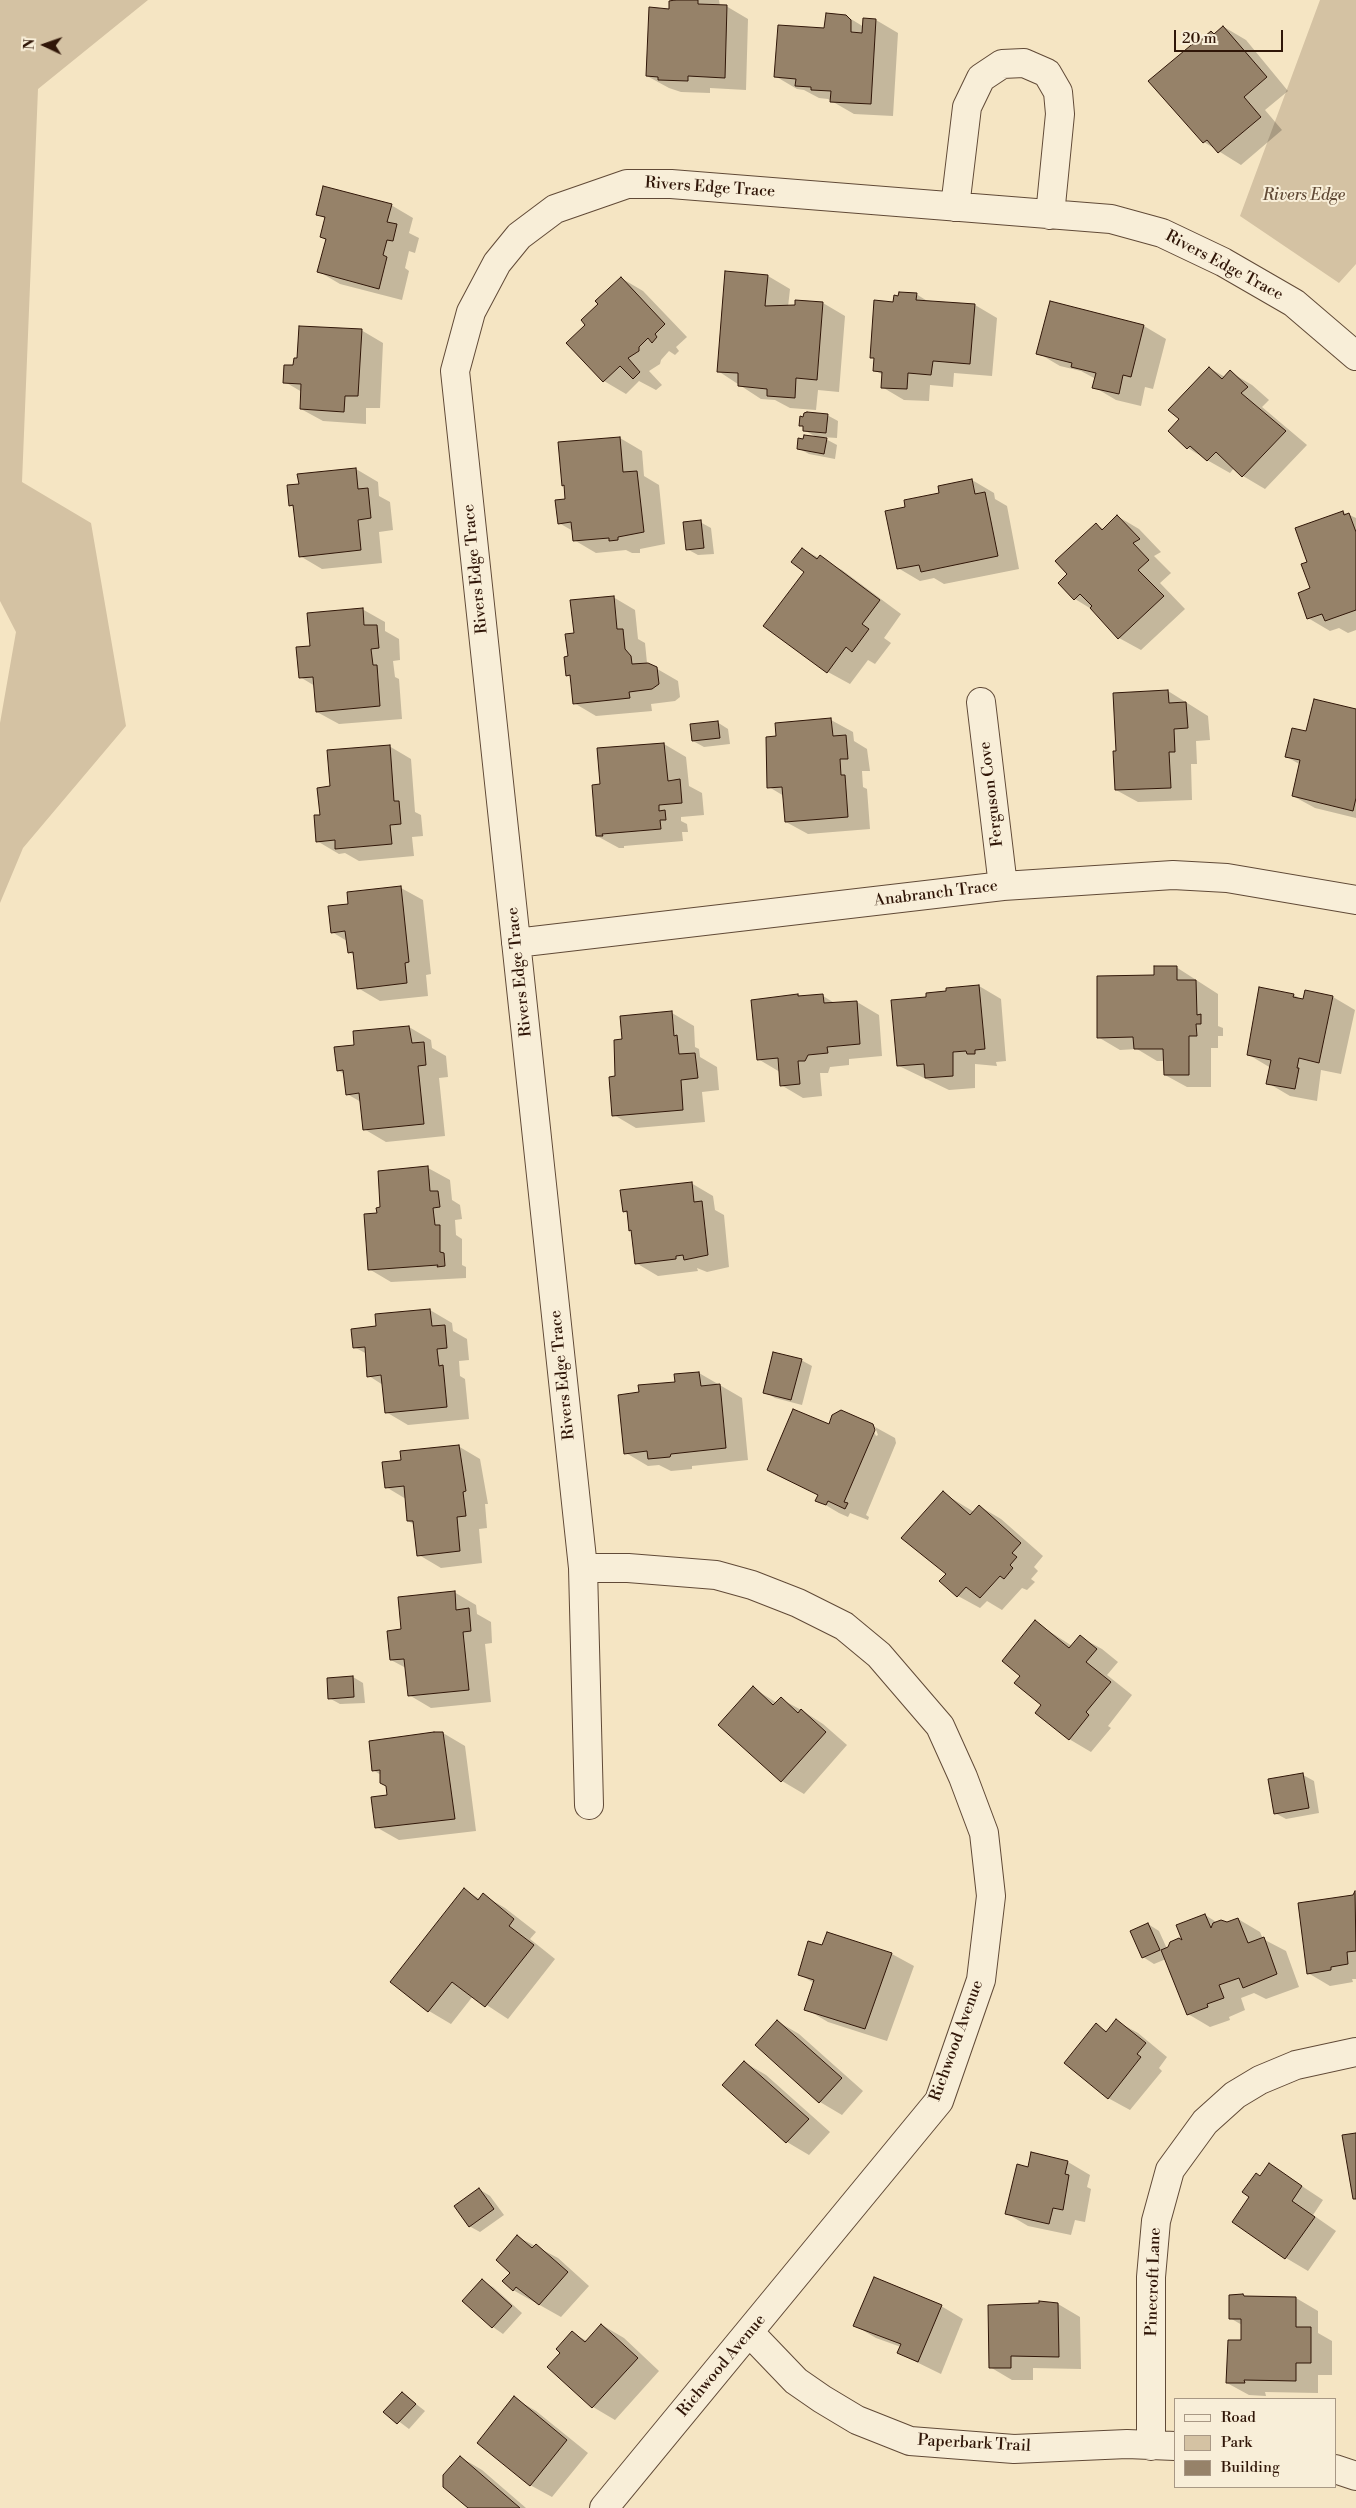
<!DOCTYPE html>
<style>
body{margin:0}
#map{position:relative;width:1356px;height:2508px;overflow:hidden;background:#f5e5c3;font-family:"Libre Bodoni",serif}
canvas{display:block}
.legend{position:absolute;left:1174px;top:2398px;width:162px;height:90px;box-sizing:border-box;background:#f8eed8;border:1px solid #a89885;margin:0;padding:6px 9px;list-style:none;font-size:15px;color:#301608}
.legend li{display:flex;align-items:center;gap:10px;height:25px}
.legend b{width:25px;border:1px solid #a89885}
.north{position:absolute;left:20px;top:20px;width:50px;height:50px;-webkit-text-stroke:4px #f8eed8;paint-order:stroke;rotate:273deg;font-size:14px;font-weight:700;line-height:20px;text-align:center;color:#301608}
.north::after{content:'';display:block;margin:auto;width:18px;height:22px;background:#301608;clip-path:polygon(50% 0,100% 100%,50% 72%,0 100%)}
.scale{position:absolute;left:1174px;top:30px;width:109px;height:22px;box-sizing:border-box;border:2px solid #301608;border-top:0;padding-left:6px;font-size:15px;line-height:18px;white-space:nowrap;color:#301608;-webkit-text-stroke:4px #f8eed8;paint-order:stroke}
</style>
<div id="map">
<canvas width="1356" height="2508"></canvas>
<ul class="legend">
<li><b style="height:6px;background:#f8eed8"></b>Road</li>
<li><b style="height:14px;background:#d4c2a3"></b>Park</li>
<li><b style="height:14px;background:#968269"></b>Building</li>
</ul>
<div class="north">N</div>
<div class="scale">20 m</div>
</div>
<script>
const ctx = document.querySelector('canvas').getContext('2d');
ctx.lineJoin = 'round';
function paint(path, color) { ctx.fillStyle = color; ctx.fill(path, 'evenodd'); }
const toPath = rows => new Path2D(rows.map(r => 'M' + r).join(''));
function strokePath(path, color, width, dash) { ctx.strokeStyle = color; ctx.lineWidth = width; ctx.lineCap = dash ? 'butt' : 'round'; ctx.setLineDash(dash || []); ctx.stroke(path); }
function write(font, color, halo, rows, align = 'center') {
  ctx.font = font + ' "Libre Bodoni",serif'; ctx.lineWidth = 4; ctx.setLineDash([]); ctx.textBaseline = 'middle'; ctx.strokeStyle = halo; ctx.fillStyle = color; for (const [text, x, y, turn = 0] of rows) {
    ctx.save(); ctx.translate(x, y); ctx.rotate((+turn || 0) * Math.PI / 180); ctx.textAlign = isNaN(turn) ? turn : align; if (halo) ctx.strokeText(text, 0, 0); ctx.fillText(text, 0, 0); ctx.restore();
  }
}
const green = toPath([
 [0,0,148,0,38,89,22,482,91,523,126,726,23,848,0,903,0,723,16,632,0,601],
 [1320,0,1356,0,1356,264,1339,283,1240,216]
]);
const shadow = toPath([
 [676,0,719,0,720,6,726,6,748,19,746,90,710,88,710,93,681,92,669,88,647,76,670,10],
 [846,16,864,27,864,20,876,20,898,33,893,116,854,114,828,99,819,98,804,90,797,89,775,76,825,30],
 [1224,27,1246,40,1288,91,1265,110,1282,130,1241,165,1204,142,1198,44,1211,32,1215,35],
 [391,205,413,218,409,233,419,238,415,253,409,251,405,268,409,271,402,300,340,284,318,271,326,240,321,237,326,219,318,214],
 [768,276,790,289,788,307,796,307,796,301,823,303,845,316,839,392,818,390,816,410,790,408,775,400,761,399,718,371],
 [621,278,643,291,687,337,676,347,679,351,675,355,669,351,661,360,660,364,649,371,662,385,656,390,639,381,626,394,604,381,587,325],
 [916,294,929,302,975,305,997,318,992,376,954,373,953,387,930,385,929,401,904,400,882,387,883,375,874,370,876,359,872,357,894,303],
 [1144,326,1166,339,1153,389,1145,387,1141,406,1116,400,1094,387,1096,379,1081,371,1060,366,1038,353],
 [361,330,383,343,380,408,366,408,366,424,323,421,301,409,302,392,285,382,295,366],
 [1209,368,1225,377,1230,372,1252,385,1269,400,1262,407,1307,445,1265,489,1243,476,1234,468,1230,473,1207,460,1188,448,1169,430,1180,419],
 [827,415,838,421,837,438,822,437,837,445,835,459,809,454,798,448,818,438,804,430,804,427,801,425],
 [620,438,642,451,644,476,659,485,665,544,640,549,640,553,632,553,626,550,596,553,574,540,573,531,559,523,567,500,565,486,563,485],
 [356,469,378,482,379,496,390,502,393,530,379,532,382,563,322,569,300,556,295,508,290,505,300,485],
 [972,480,994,493,995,499,1007,506,1019,569,944,584,934,578,920,581,898,568,940,494],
 [1343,512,1356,518,1356,630,1348,633,1339,628,1330,631,1308,618,1312,589,1309,563],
 [1117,516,1139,529,1161,552,1154,556,1171,573,1160,583,1185,609,1141,650,1119,638,1093,610,1075,599,1069,574,1096,525,1104,529],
 [700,522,711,528,714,554,698,555,687,549],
 [802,549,842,570,901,614,884,638,891,643,875,664,868,660,850,684,828,672],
 [613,597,635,610,638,639,645,643,647,663,678,681,680,697,675,701,651,704,652,711,596,716,574,703,571,677,567,675,575,635],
 [362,609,385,622,385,631,399,639,400,660,393,661,395,677,399,679,402,719,339,724,317,712,315,686,300,677,311,648],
 [1168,691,1208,716,1210,740,1196,741,1197,764,1191,764,1192,800,1138,802,1116,790,1118,752],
 [1356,711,1356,818,1315,808,1293,796,1301,765,1287,757,1307,733],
 [831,720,853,732,854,741,867,749,870,771,862,771,863,787,867,789,870,829,808,834,786,822,784,796,769,787,778,738],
 [717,722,728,729,730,744,704,747,693,741],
 [664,744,686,757,689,786,702,793,704,815,681,817,681,821,687,824,688,832,682,832,683,841,624,846,624,848,619,848,597,836,601,786],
 [389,746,411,759,415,812,421,815,423,836,412,837,414,856,359,861,345,853,339,854,317,841,321,816,332,787],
 [401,888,423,900,431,974,426,975,428,996,380,1001,358,988,355,956,349,952,347,941,332,932,350,905],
 [1176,967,1218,994,1218,1026,1223,1028,1223,1036,1218,1036,1218,1048,1211,1048,1211,1087,1187,1087,1165,1075,1165,1061,1157,1061,1137,1049,1120,1050,1098,1037,1155,976],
 [979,986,1001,999,1006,1061,996,1062,997,1066,975,1064,975,1088,949,1090,899,1066,927,998],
 [1260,988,1294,995,1302,1000,1333,997,1355,1010,1341,1074,1321,1070,1317,1101,1290,1096,1268,1083,1271,1068,1249,1055],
 [798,995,802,997,823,996,836,1004,857,1002,879,1015,882,1056,849,1059,849,1065,830,1067,828,1073,820,1073,822,1096,803,1098,781,1085,780,1072,758,1059],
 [672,1013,694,1026,695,1047,699,1049,700,1057,717,1067,719,1090,702,1092,705,1122,636,1128,614,1115,616,1077],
 [409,1027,431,1040,432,1048,446,1056,448,1077,439,1078,445,1136,386,1142,364,1129,361,1102,347,1094,345,1075,338,1070,356,1046],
 [428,1168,450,1180,452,1200,460,1205,462,1219,455,1220,456,1235,462,1239,462,1265,466,1267,466,1278,391,1282,369,1269,378,1214],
 [691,1183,713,1196,715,1210,724,1215,729,1267,707,1272,697,1268,698,1271,658,1276,636,1263,633,1231,630,1230,628,1214,624,1211],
 [430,1310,452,1323,453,1331,467,1339,469,1360,459,1361,460,1376,465,1379,469,1419,408,1425,386,1412,383,1385,369,1376,367,1354,354,1347,377,1327,376,1315],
 [801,1360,812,1366,802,1405,775,1398,765,1392],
 [699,1373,742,1398,748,1460,692,1466,692,1469,671,1471,659,1465,648,1466,626,1453,640,1393,676,1383],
 [872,1425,875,1427,872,1427,876,1436,878,1435,875,1427,895,1438,896,1443,866,1515,869,1517,868,1520,850,1513,848,1517,839,1513,817,1500,819,1496,769,1469,830,1426],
 [458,1446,480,1459,488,1504,485,1504,487,1528,479,1529,482,1563,441,1568,419,1555,415,1525,408,1521,406,1499,386,1487,403,1461],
 [943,1493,974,1512,979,1506,1001,1519,1043,1556,1034,1567,1038,1571,1031,1579,1035,1582,1027,1590,1022,1588,1002,1610,987,1601,980,1608,958,1596,947,1574],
 [454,1592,476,1605,477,1614,491,1622,492,1643,485,1644,491,1702,431,1708,409,1695,406,1668,391,1660,402,1630],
 [1035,1622,1072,1646,1080,1637,1102,1649,1118,1662,1107,1675,1132,1695,1108,1726,1111,1728,1091,1752,1069,1739,1022,1676],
 [353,1677,363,1683,365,1703,340,1704,329,1698],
 [753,1688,777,1703,781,1699,803,1711,823,1724,847,1745,804,1794,782,1781,720,1725],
 [443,1733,465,1746,476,1831,399,1840,376,1827,388,1796,387,1786,381,1775,373,1770,382,1739],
 [1303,1775,1314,1781,1319,1813,1286,1819,1275,1813],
 [464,1890,480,1899,483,1895,505,1908,536,1932,530,1939,555,1959,508,2019,473,1996,451,2024,429,2011,391,1982],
 [1356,1892,1356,1979,1352,1979,1353,1982,1330,1986,1308,1973],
 [1205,1915,1218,1923,1227,1923,1238,1919,1260,1932,1263,1939,1286,1951,1299,1987,1266,1999,1254,1993,1241,1998,1245,2010,1229,2017,1230,2020,1210,2027,1188,2014,1166,1959,1154,1964,1143,1957,1148,1924,1159,1931,1168,1951,1184,1942],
 [827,1934,892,1954,914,1966,887,2041,828,2022,806,2009,814,1983,799,1974,823,1947],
 [777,2021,799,2034,863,2091,842,2115,820,2102,757,2045],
 [1116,2021,1138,2033,1167,2057,1159,2068,1162,2071,1130,2110,1108,2098,1096,2025,1107,2031],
 [744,2062,766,2075,830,2132,809,2155,787,2142,724,2085],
 [1032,2153,1068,2162,1090,2175,1087,2187,1091,2189,1085,2222,1075,2220,1071,2235,1028,2226,1006,2213,1029,2168],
 [1270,2165,1323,2200,1313,2215,1336,2231,1308,2271,1286,2258,1251,2197],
 [479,2189,490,2196,504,2215,480,2232,469,2226],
 [518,2237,558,2258,589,2286,561,2317,513,2290,512,2272],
 [482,2281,493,2287,522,2313,503,2334,493,2327],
 [1230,2296,1296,2298,1318,2311,1318,2333,1332,2341,1332,2375,1318,2375,1318,2393,1265,2392,1266,2396,1249,2395,1227,2383,1242,2341,1242,2325,1230,2318],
 [1058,2304,1080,2317,1081,2369,1033,2368,1033,2380,1012,2380,990,2367],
 [941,2306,963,2319,941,2374,898,2353,901,2347,876,2338,854,2325],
 [602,2325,624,2338,659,2371,615,2420,593,2407,562,2353,572,2333,587,2341],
 [402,2393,425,2411,409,2429,385,2411],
 [514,2398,536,2411,588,2453,552,2497,530,2485],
 [460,2457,482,2470,526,2508,470,2508]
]);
const building = toPath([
 [675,0,698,0,698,4,727,5,725,78,688,76,688,81,658,80,658,77,646,76,649,7,669,9,669,1,675,0],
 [826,13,846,15,851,20,851,32,862,33,863,18,876,19,871,104,830,102,831,91,811,90,811,87,795,86,796,79,774,77,778,25,824,28,826,13],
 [1223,26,1267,77,1244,97,1261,117,1218,153,1207,140,1203,143,1148,81,1196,41,1197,43,1211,31,1214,34,1223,26],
 [323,186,392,204,387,222,397,224,393,241,387,240,383,255,387,257,379,289,317,272,326,239,320,237,325,217,316,215,323,186],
 [725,271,768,275,765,306,795,305,795,300,823,302,817,380,796,378,795,398,767,396,767,389,738,386,738,373,717,372,725,271],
 [621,277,665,324,655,334,657,337,652,343,648,338,639,347,639,351,628,358,640,372,633,379,620,366,603,382,566,343,585,325,581,320,598,304,595,301,621,277],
 [899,292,917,293,916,300,975,304,970,364,933,361,931,375,908,373,907,389,881,388,882,372,873,371,874,358,870,358,874,300,893,302,894,295,898,296,899,292],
 [1050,301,1144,325,1131,377,1123,375,1119,394,1092,388,1096,373,1071,367,1072,363,1036,354,1050,301],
 [299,326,362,329,358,396,345,396,344,412,300,409,301,384,283,383,284,365,293,365,294,358,297,358,299,326],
 [1209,367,1222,379,1230,370,1248,387,1241,393,1286,431,1242,477,1216,452,1207,461,1190,446,1187,449,1168,431,1179,419,1168,410,1209,367],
 [807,412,828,414,826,433,803,431,803,426,799,426,800,416,803,417,804,413,807,412],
 [804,435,827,438,824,454,797,449,798,438,803,439,804,435],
 [620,437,623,472,637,471,644,532,618,537,618,540,609,541,609,538,573,541,571,522,558,524,555,500,565,499,564,485,562,486,558,442,620,437],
 [356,468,358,489,368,488,371,518,358,520,361,550,299,557,293,505,289,506,287,485,299,484,297,474,356,468],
 [972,479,975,494,985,492,998,556,921,572,919,565,897,569,885,511,905,507,904,500,939,493,938,486,972,479],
 [1343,511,1344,515,1349,513,1356,532,1356,610,1325,621,1322,614,1307,619,1298,593,1310,588,1301,564,1307,562,1295,528,1343,511],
 [1117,515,1140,539,1133,543,1149,560,1138,570,1164,596,1118,639,1090,608,1092,606,1080,594,1074,600,1058,583,1067,574,1055,561,1096,523,1102,530,1117,515],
 [701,520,704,548,686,550,683,522,701,520],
 [802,548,817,559,820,555,880,600,862,624,869,629,852,652,846,647,827,673,763,626,804,572,791,562,802,548],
 [614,596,617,629,623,629,625,649,631,656,632,664,648,663,657,667,659,684,652,689,629,692,630,698,573,704,570,675,566,676,564,657,568,656,565,634,574,633,570,600,614,596],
 [363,608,364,625,377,625,379,648,371,649,373,665,377,665,380,706,316,712,313,677,299,678,296,647,310,646,307,613,363,608],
 [1168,690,1169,703,1186,702,1188,728,1174,729,1175,752,1169,752,1171,788,1115,790,1113,751,1116,751,1113,693,1168,690],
 [1314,699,1356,709,1356,798,1353,811,1292,796,1300,760,1285,757,1292,728,1306,731,1314,699],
 [831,718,833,736,846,735,848,759,840,759,841,775,845,775,848,817,785,822,782,787,767,788,766,737,776,736,775,723,831,718],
 [718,721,720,738,692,741,690,724,718,721],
 [664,743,668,781,680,779,682,803,659,805,659,811,665,810,666,820,660,820,661,829,602,834,603,836,596,836,592,785,600,784,597,748,664,743],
 [390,745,394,801,399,801,401,824,390,825,392,844,335,849,335,840,316,842,314,815,320,815,317,788,330,786,327,750,390,745],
 [401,886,409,962,405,963,407,983,357,989,353,952,348,953,345,931,331,933,328,906,348,904,347,892,401,886],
 [1154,966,1177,966,1177,980,1196,980,1197,1015,1201,1014,1201,1024,1196,1024,1197,1036,1189,1036,1189,1075,1164,1075,1163,1049,1134,1049,1133,1037,1097,1038,1097,976,1154,975,1154,966],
 [979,985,985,1049,975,1050,975,1054,967,1054,966,1051,953,1052,953,1076,925,1078,924,1064,897,1066,891,1000,926,997,926,993,946,991,946,988,979,985],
 [1259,987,1294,994,1293,997,1303,999,1305,990,1333,996,1319,1063,1299,1058,1297,1068,1299,1068,1295,1089,1266,1084,1271,1060,1247,1055,1259,987],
 [798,994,798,996,823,994,824,1003,857,1001,860,1044,827,1047,828,1053,808,1055,805,1061,798,1061,800,1084,780,1086,778,1058,757,1060,751,1000,798,994],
 [672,1011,674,1036,677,1035,679,1054,695,1053,698,1078,681,1080,683,1110,612,1116,609,1077,615,1076,614,1040,622,1039,620,1016,672,1011],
 [409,1026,412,1043,424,1042,426,1065,418,1066,424,1124,363,1130,359,1093,346,1095,343,1070,337,1071,334,1047,354,1045,353,1031,409,1026],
 [428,1166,430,1191,438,1191,440,1207,433,1208,435,1225,440,1225,440,1252,444,1253,445,1266,437,1267,438,1265,368,1270,364,1214,377,1213,376,1208,380,1207,378,1171,428,1166],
 [692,1182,694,1202,702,1201,708,1255,684,1260,683,1255,676,1256,676,1259,635,1264,631,1230,629,1231,627,1211,623,1212,620,1190,692,1182],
 [430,1309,432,1326,445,1325,447,1348,437,1349,439,1366,443,1365,447,1407,385,1413,381,1375,367,1377,365,1347,353,1348,351,1329,376,1326,375,1314,430,1309],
 [773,1352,802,1359,791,1400,763,1393,773,1352],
 [699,1372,701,1386,720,1384,726,1448,671,1454,670,1457,648,1459,647,1451,624,1454,618,1395,639,1392,638,1385,675,1382,674,1374,699,1372],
 [793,1409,829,1424,832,1415,841,1410,873,1424,875,1430,844,1502,848,1503,845,1509,828,1501,826,1505,815,1501,818,1495,767,1470,793,1409],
 [459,1445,466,1491,463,1492,466,1516,457,1517,460,1551,417,1556,413,1521,407,1521,404,1486,385,1488,382,1462,401,1460,400,1451,459,1445],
 [943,1491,970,1515,979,1505,1021,1543,1012,1553,1017,1557,1010,1565,1013,1568,1004,1579,1000,1576,980,1598,966,1587,957,1597,939,1581,946,1574,901,1538,943,1491],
 [455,1591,456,1610,469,1608,471,1631,463,1632,469,1690,408,1696,404,1659,390,1660,387,1631,401,1629,398,1597,455,1591],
 [1035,1620,1069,1648,1080,1635,1097,1649,1086,1662,1111,1682,1086,1712,1089,1715,1069,1740,1035,1713,1041,1705,1014,1683,1020,1676,1002,1661,1035,1620],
 [353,1676,354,1697,328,1699,327,1678,353,1676],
 [753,1686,773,1705,781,1697,798,1713,801,1709,826,1732,781,1782,718,1725,753,1686],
 [434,1732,443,1732,455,1819,375,1828,371,1797,387,1795,386,1786,380,1783,380,1770,372,1771,369,1741,434,1732],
 [1303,1773,1309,1808,1274,1814,1268,1779,1303,1773],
 [464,1888,478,1900,483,1893,514,1919,509,1926,534,1945,485,2007,452,1982,428,2012,390,1982,464,1888],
 [1355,1891,1356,1951,1347,1952,1348,1964,1331,1967,1331,1970,1307,1974,1298,1903,1353,1895,1355,1891],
 [1205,1914,1211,1928,1213,1923,1221,1920,1227,1922,1238,1918,1248,1943,1264,1937,1277,1974,1243,1988,1239,1978,1219,1985,1224,1998,1207,2004,1208,2007,1187,2015,1161,1950,1168,1947,1170,1942,1179,1938,1182,1940,1176,1925,1205,1914],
 [1148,1923,1160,1950,1142,1958,1130,1931,1148,1923],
 [827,1932,892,1953,865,2029,804,2010,814,1980,798,1975,808,1941,822,1945,827,1932],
 [1116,2019,1146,2043,1137,2054,1141,2057,1108,2099,1064,2063,1096,2023,1106,2032,1116,2019],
 [777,2020,842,2078,819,2103,755,2045,777,2020],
 [744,2061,809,2119,786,2143,722,2085,744,2061],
 [1356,2133,1356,2199,1353,2199,1342,2135,1356,2133],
 [1031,2152,1068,2161,1065,2174,1069,2175,1063,2210,1053,2208,1049,2224,1005,2214,1017,2164,1028,2167,1031,2152],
 [1269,2163,1302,2186,1292,2201,1315,2217,1285,2259,1232,2222,1249,2197,1242,2192,1256,2173,1260,2176,1269,2163],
 [479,2188,494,2209,469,2227,454,2206,479,2188],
 [517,2235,532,2248,536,2244,568,2272,539,2305,516,2287,513,2291,502,2281,510,2273,496,2260,517,2235],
 [874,2277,942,2305,918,2362,897,2353,901,2344,853,2326,874,2277],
 [482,2279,512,2306,492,2328,462,2301,482,2279],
 [1243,2294,1244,2296,1296,2297,1296,2327,1311,2327,1311,2363,1296,2363,1296,2381,1244,2380,1245,2383,1226,2383,1228,2340,1241,2340,1241,2319,1229,2319,1229,2295,1243,2294],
 [1039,2301,1058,2303,1059,2357,1011,2356,1011,2368,989,2368,988,2305,1039,2303,1039,2301],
 [601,2324,638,2358,592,2408,547,2367,560,2353,556,2349,572,2331,585,2342,601,2324],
 [402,2392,416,2404,397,2424,383,2412,402,2392],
 [514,2396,567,2440,530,2486,477,2443,514,2396],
 [460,2456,520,2508,468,2508,443,2487,443,2475,460,2456]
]);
const minor = toPath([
 [955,207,967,107,981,78,1002,64,1024,63,1047,73,1058,92,1060,114,1050,215],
 [981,702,1003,886],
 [516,943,1003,886,1173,875,1227,878,1356,900],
 [583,1568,628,1568,716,1575,752,1585,798,1603,844,1626,879,1655,940,1726,963,1777,984,1833,991,1896,981,1980,939,2101,604,2508],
 [589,1805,583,1568,455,371,471,312,497,263,519,236,555,209,627,184,671,184,1111,219,1162,233,1223,262,1294,303,1356,356],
 [749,2332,796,2381,822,2399,857,2420,910,2441,1014,2449,1127,2444,1175,2446],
 [1151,2446,1151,2277,1156,2221,1170,2170,1205,2122,1235,2095,1260,2080,1296,2065,1356,2052],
 [1335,2469,1356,2476]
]);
const streetNames = [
 ["Rivers Edge Trace",710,188,4],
 ["Rivers Edge Trace",1224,266,28],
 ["Rivers Edge Trace",476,569,-96],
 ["Ferguson Cove",992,794,-97],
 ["Anabranch Trace",936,894,-7],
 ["Rivers Edge Trace",520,972,-96],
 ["Rivers Edge Trace",563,1375,-96],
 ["Richwood Avenue",957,2041,-70],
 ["Pinecroft Lane",1154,2282,-88],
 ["Richwood Avenue",722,2366,-50],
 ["Paperbark Trail",974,2444,3]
];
const parkNames = [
 ["Rivers Edge",1304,196]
];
paint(green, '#d4c2a3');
paint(shadow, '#0003');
paint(building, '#968269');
strokePath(building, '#301608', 1);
strokePath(minor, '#614a37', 30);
strokePath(minor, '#f8eed8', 28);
write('16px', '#301608', '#f8eed8', streetNames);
write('italic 16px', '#614a36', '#f8eed8', parkNames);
</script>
